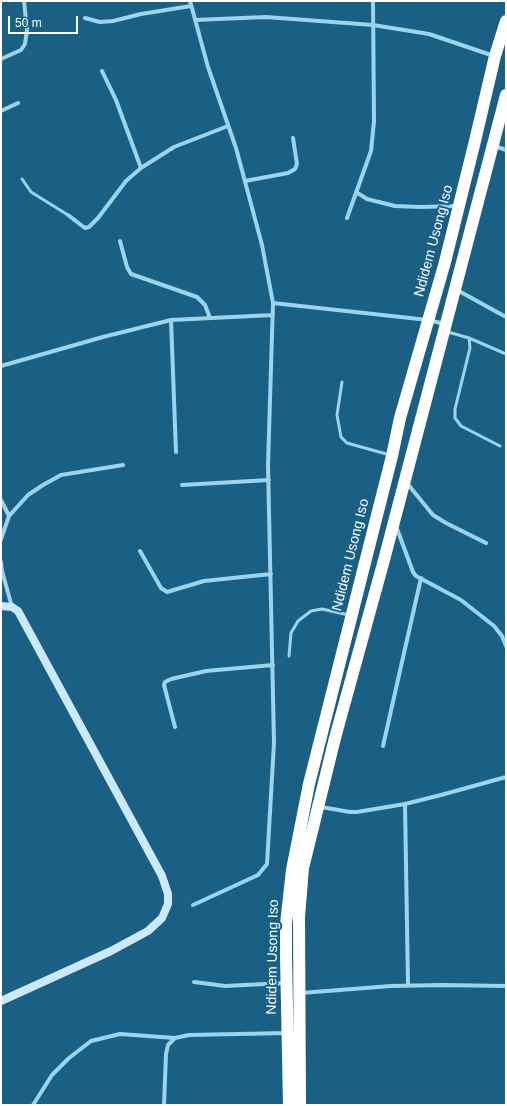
<!DOCTYPE html>
<style>
body{margin:0}
#map{position:relative;width:507px;height:1106px;overflow:hidden;background:#196084;font-family:Helvetica,sans-serif}
canvas{display:block}
.frame{position:absolute;inset:0;border:2px solid #fff;pointer-events:none}
.scale{position:absolute;left:8px;top:16px;width:70px;height:18px;box-sizing:border-box;border:2px solid #fff;border-top:0;padding-left:5px;font-size:12px;line-height:14px;white-space:nowrap;color:#fff;-webkit-text-stroke:3px #196084;paint-order:stroke}
</style>
<div id="map">
<canvas width="507" height="1106"></canvas>
<div class="frame"></div>
<div class="scale">50 m</div>
</div>
<script>
const ctx = document.querySelector('canvas').getContext('2d');
ctx.lineJoin = 'round';
const toPath = rows => new Path2D(rows.map(r => 'M' + r).join(''));
function strokePath(path, color, width, dash) { ctx.strokeStyle = color; ctx.lineWidth = width; ctx.lineCap = dash ? 'butt' : 'round'; ctx.setLineDash(dash || []); ctx.stroke(path); }
function write(font, color, halo, rows, align = 'center') {
  ctx.font = font + ' Helvetica,sans-serif'; ctx.lineWidth = 4; ctx.setLineDash([]); ctx.textBaseline = 'middle'; ctx.strokeStyle = halo; ctx.fillStyle = color; for (const [text, x, y, turn = 0] of rows) {
    ctx.save(); ctx.translate(x, y); ctx.rotate((+turn || 0) * Math.PI / 180); ctx.textAlign = isNaN(turn) ? turn : align; if (halo) ctx.strokeText(text, 0, 0); ctx.fillText(text, 0, 0); ctx.restore();
  }
}
const lane = toPath([
 [22,179,31,192,68,215],
 [448,332,469,338,470,348,455,409,455,418,461,426,500,446],
 [469,338,506,354],
 [342,382,337,415,341,437,347,443,390,455],
 [289,656,291,633,298,621,311,611,322,609,349,615]
]);
const street = toPath([
 [190,1,208,67,236,148,262,245,273,303,268,465,274,743,267,864,258,875,193,905],
 [85,18,100,22,113,21,141,14,191,6],
 [195,20,266,17,373,25,429,34,494,56],
 [1,59,21,50,25,44,27,30,24,1],
 [102,71,116,100,141,168],
 [1,111,18,103],
 [495,146,506,150],
 [245,181,288,173,295,169,297,164,293,138],
 [356,192,367,199,395,206,420,207,458,206],
 [68,215,85,228,89,227,98,218,126,181,141,168,174,147,228,126],
 [347,218,371,151,374,121,373,1],
 [120,241,127,267,131,274,197,297,205,305,210,318],
 [457,290,506,317],
 [273,303,428,320,445,324],
 [171,320,176,452],
 [1,366,103,337,171,320,273,315],
 [406,482,433,515,446,523,486,543],
 [182,485,269,480],
 [1,500,9,516],
 [396,526,413,572,416,576,461,600,494,626,502,636,506,646],
 [1,539,9,516,28,495,43,485,61,475,123,465],
 [140,551,161,588,167,592,204,581,271,574],
 [1,562,2,571,12,607],
 [175,727,164,685,165,682,171,679,206,671,273,665],
 [383,746,421,578],
 [405,804,408,985],
 [321,807,350,812,357,812,405,804,441,795,506,777],
 [194,982,225,986,285,983],
 [301,993,391,986,443,985,506,986],
 [33,1105,52,1075,69,1058,91,1041,120,1034,175,1038],
 [164,1105,166,1054,168,1045,175,1038,189,1035,287,1033]
]);
const secondary = toPath([
 [1,606,12,607,18,611,162,876,168,894,168,904,162,918,148,931,111,951,1,1001]
]);
const highway = toPath([
 [289,1105,286,956,286,924,292,870,309,784,392,456,400,418,445,262,475,141,495,56,506,21],
 [300,1105,299,917,303,868,335,738,384,560,506,95]
]);
const streetNames = [
 ["Ndidem Usong Iso",434,241,-75],
 ["Ndidem Usong Iso",351,555,-76],
 ["Ndidem Usong Iso",273,957,-89]
];
strokePath(lane, '#9ed3ec', 3);
strokePath(street, '#9ed3ec', 4);
strokePath(secondary, '#cbe9f9', 8);
strokePath(highway, '#fff', 12);
write('14px', '#fff', '#196084', streetNames);
</script>
